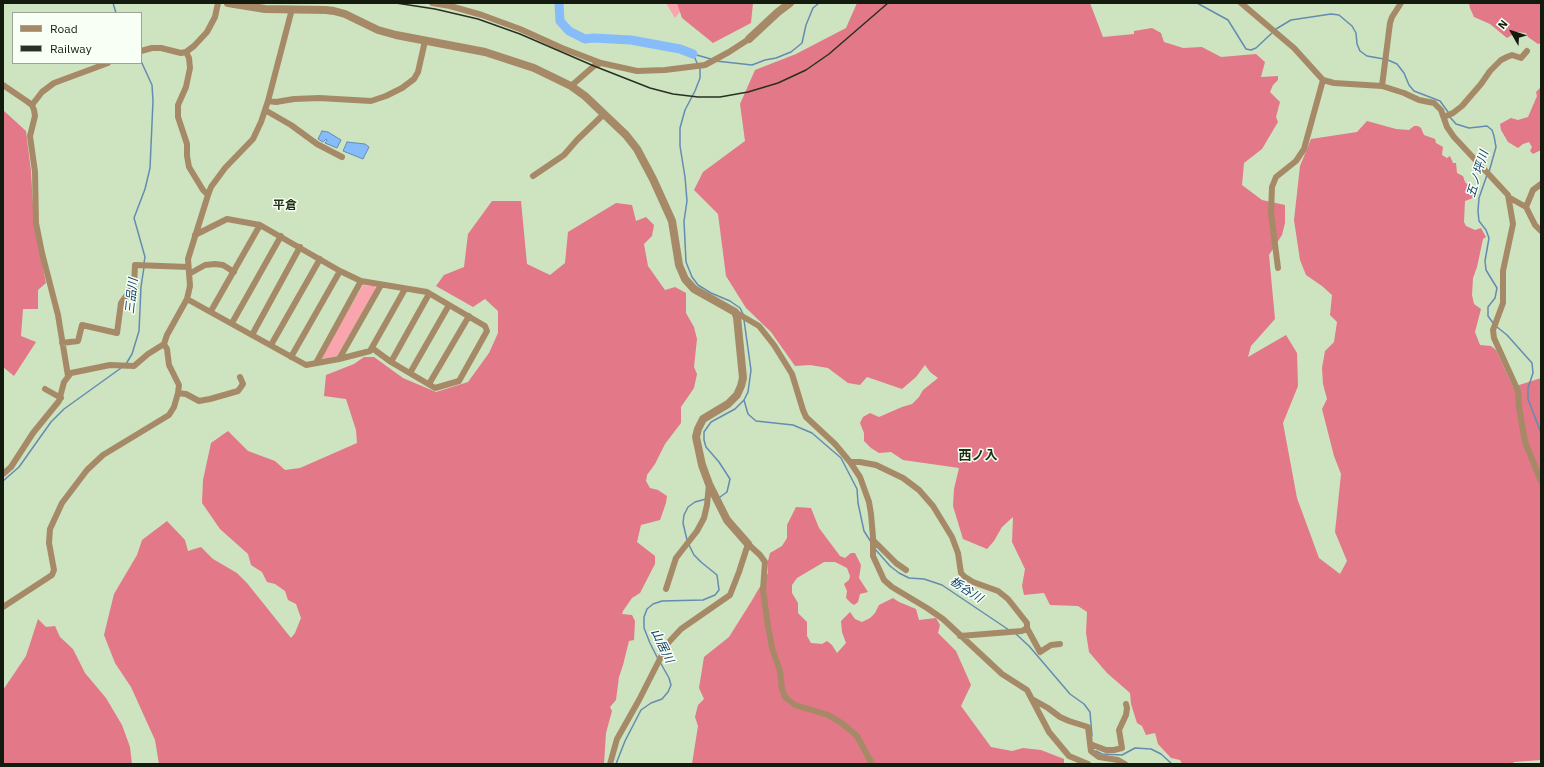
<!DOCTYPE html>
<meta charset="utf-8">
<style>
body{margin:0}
#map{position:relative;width:1544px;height:767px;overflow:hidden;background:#cee3bf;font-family:"IBM Plex Sans",sans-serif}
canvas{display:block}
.frame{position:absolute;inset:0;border:4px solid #131b0e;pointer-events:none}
.legend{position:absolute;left:12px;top:12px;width:130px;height:52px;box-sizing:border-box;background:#f8fff4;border:1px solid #9ca498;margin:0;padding:5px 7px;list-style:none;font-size:12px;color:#131b0e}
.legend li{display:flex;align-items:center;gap:8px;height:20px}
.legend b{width:20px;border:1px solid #9ca498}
.north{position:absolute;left:1492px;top:12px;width:40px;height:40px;-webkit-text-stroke:3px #f8fff4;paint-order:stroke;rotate:309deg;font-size:11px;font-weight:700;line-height:16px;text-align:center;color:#131b0e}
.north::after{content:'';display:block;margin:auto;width:14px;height:18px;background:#131b0e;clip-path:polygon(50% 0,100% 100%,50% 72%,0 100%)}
</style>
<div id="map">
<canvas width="1544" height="767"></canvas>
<div class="frame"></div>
<ul class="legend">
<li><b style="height:5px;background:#a68a68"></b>Road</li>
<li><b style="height:5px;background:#273021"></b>Railway</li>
</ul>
<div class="north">N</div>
</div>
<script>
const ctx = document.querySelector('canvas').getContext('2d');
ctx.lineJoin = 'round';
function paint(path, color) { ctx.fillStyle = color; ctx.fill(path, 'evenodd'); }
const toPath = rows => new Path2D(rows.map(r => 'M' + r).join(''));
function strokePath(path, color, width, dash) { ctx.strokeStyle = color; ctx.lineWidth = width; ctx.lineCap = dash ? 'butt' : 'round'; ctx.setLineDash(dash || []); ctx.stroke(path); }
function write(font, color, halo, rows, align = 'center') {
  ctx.font = font + ' "IBM Plex Sans","Noto Sans JP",sans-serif'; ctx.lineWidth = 3; ctx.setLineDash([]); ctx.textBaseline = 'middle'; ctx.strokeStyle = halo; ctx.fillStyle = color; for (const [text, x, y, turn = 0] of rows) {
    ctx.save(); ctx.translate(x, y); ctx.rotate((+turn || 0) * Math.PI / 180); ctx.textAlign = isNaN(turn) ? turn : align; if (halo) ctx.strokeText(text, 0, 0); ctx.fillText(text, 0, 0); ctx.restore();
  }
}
const green = toPath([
 [666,3,687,3,675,18],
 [363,285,375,286,376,289,337,356,323,359,321,357]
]);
const forest = toPath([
 [677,3,753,3,751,23,713,43,682,18],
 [857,3,1090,3,1103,37,1134,34,1134,31,1152,28,1161,33,1164,42,1183,48,1202,47,1221,57,1256,54,1265,62,1261,77,1278,76,1278,80,1273,85,1270,92,1280,102,1276,117,1278,122,1262,149,1244,163,1242,185,1262,200,1285,205,1285,223,1282,235,1269,255,1275,319,1251,346,1248,357,1286,335,1297,353,1298,386,1283,423,1297,498,1319,558,1340,574,1347,561,1335,532,1341,474,1334,456,1322,409,1327,399,1323,384,1322,368,1325,351,1334,342,1337,322,1330,315,1332,295,1322,286,1306,275,1300,260,1294,220,1300,166,1311,139,1357,132,1367,121,1396,129,1409,130,1414,126,1418,126,1421,128,1424,135,1435,139,1436,143,1443,147,1442,155,1447,158,1450,156,1453,163,1456,163,1457,173,1463,176,1465,182,1468,185,1469,190,1472,194,1473,198,1465,201,1464,222,1466,226,1475,230,1481,228,1486,237,1483,239,1477,267,1473,278,1472,295,1474,304,1481,309,1475,332,1480,345,1491,346,1496,350,1513,387,1541,378,1541,760,1514,762,1512,764,1182,764,1180,760,1171,758,1158,744,1155,733,1146,735,1142,726,1137,723,1131,704,1130,693,1107,673,1089,652,1086,633,1087,612,1078,606,1050,605,1044,593,1024,595,1022,586,1025,569,1012,542,1013,517,1002,527,994,541,987,549,963,539,953,506,954,489,959,468,903,460,891,452,879,453,871,448,864,441,864,433,860,423,863,417,870,413,879,417,902,407,912,404,919,397,923,390,938,378,930,372,925,365,916,377,902,389,867,377,860,385,848,383,828,368,810,365,795,366,771,332,746,308,726,276,718,214,694,190,703,172,745,141,740,104,755,70,796,54,846,28],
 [1469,3,1541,3,1541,43,1538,44,1528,37,1526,33,1517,32,1507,38,1490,24,1474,17,1470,8],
 [1541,87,1541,150,1533,154,1530,151,1532,147,1529,142,1523,144,1518,148,1508,142,1501,130,1500,124,1511,118,1518,120,1528,117,1537,96,1536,92],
 [3,110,26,131,31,171,34,222,46,283,38,290,38,309,23,309,21,336,36,342,14,376,3,367],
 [492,201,521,201,527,264,550,275,565,263,568,232,616,203,632,205,636,221,646,217,654,225,652,236,644,244,648,266,665,290,675,287,686,293,686,313,694,327,697,339,694,367,697,374,694,388,681,407,681,423,665,444,655,464,647,475,646,481,650,488,658,490,667,496,666,503,660,520,641,525,637,542,655,556,655,564,640,593,632,598,623,611,622,614,632,615,635,621,634,640,629,641,623,665,619,677,616,700,610,707,612,711,606,733,604,764,159,764,155,740,131,687,115,663,104,635,114,594,137,555,142,540,167,521,185,540,188,551,201,547,213,559,237,573,247,583,291,638,295,633,301,618,296,604,288,600,285,591,275,584,267,582,262,572,251,565,248,554,220,529,202,503,203,480,211,443,228,431,248,451,275,461,285,470,300,468,357,443,356,430,346,399,324,396,326,375,354,364,364,357,374,357,403,378,436,392,468,382,489,353,498,333,498,311,485,299,473,307,436,286,444,275,464,267,468,234],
 [796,507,811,508,819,528,840,556,845,558,851,553,855,553,861,565,859,578,868,592,860,594,858,602,854,605,851,603,846,598,847,591,844,584,849,580,850,576,847,568,835,562,824,562,797,578,792,585,792,593,798,603,798,613,807,622,807,636,811,643,822,644,827,641,832,645,837,653,846,643,842,632,841,621,850,612,855,619,862,622,870,618,875,613,879,605,893,598,899,602,916,609,919,620,936,618,940,625,938,633,956,651,971,685,961,706,991,747,1012,751,1023,748,1041,750,1064,759,1064,764,692,764,698,726,695,717,698,705,704,699,699,688,704,657,729,637,751,602,768,573,768,561,770,553,782,546,787,538,787,525],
 [38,619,46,627,55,626,60,637,73,649,85,673,106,698,122,725,130,747,132,764,3,764,3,690,26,656]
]);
const water = toPath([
 [322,131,328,132,341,140,337,148,325,143,327,140,326,139,323,142,318,139,322,131],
 [347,142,365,144,369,147,363,159,343,151,347,142]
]);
const stream = toPath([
 [113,3,116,13],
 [1197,3,1228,20,1246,49,1251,50,1256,48,1273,32],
 [1276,29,1291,20,1331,14,1339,15,1352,26,1356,33,1357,44,1360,51,1367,56,1384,59],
 [693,54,698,65],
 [693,54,711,59],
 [1388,60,1397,64,1404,73,1409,85,1414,91,1440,101,1448,112],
 [141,61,152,85,153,101,150,168,145,189,134,218,145,257,144,263],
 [716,61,752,65,765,60,776,58,791,52,802,43,806,25,813,8,819,3],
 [700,68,700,78,695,91,685,110,680,128,680,146,685,177,687,201,684,221,686,262,692,277,698,285,711,293,730,301,740,308,743,314],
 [1449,116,1456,124,1469,128,1487,126,1492,130,1494,136,1496,147,1489,172],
 [1487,175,1479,198,1478,211,1479,221,1486,230,1489,238,1485,261,1486,270,1497,288,1495,298,1488,307,1488,316,1493,323],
 [1497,327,1507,335,1532,363,1533,373,1528,388,1528,399,1541,433],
 [126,364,132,354,139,331,141,287,144,267],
 [744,400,748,414,756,421,793,425,812,433,841,458,857,489,858,503,864,531,871,542],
 [3,481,19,467,51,422,64,409,121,368],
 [720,497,727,492,730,479,719,462,706,447,704,440,704,432,711,422,735,409,744,400,748,392,751,370,744,320],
 [687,540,683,523,684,515,688,507,695,502,706,499],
 [875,549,890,566,899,573,909,578,924,579,942,585,1009,630],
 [1016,634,1029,646,1070,694,1084,704,1090,712,1092,736],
 [658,659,650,643,644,628,644,617,647,609,653,604,662,601,703,600,715,595,719,590,717,575,701,562,694,555,689,545],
 [1096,751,1102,754,1122,755,1135,748,1151,749,1161,754,1172,764],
 [616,764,625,741,641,710,651,703,662,699,668,692,671,685,669,678,660,662]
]);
const river = toPath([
 [559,3,560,21,569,31,585,39,593,38,631,40,680,49,693,54]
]);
const minor = toPath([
 [432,3,450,6,482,15,520,29,562,48,601,63,637,71,665,70,705,65,729,52,749,39],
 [1241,3,1294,48,1323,80,1334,83,1382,86,1404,93,1419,100,1434,103,1441,110,1447,127,1454,137,1508,195,1513,224,1503,271,1503,303,1493,330,1494,338,1518,391,1519,407,1525,442,1541,481],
 [141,51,152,48,161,48,181,53,186,52,194,46,207,32,215,17,218,3],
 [186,52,189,58,190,68,186,87,178,105,178,117,187,144,187,156,189,167,203,190,208,195],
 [3,85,28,102,32,105,34,110,35,116,30,136,35,172,36,223,42,253,58,315,68,376],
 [571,86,594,66,601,63],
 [1382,86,1390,23,1392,17,1401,3],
 [268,101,276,102,294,99,319,98,371,101,386,96,402,88,414,79,418,72,425,41],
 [32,105,42,92,54,83,108,63],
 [265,110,291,125,317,144,342,157],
 [1444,117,1453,113,1462,106,1481,84,1490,71,1501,60,1507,57,1512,55,1521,58,1527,51],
 [533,176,564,155,577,140,604,114],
 [1510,198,1526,207,1535,225,1541,231],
 [1526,207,1533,190,1541,184],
 [195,235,227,219,260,225,340,271,361,281,427,292,485,326,487,331,459,381,435,388,391,362,372,348],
 [1278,268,1271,213,1272,187,1276,177,1296,161,1304,149,1323,80],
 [189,274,205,265,215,264,223,265,234,272],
 [187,299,306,365,339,359,370,351,405,289],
 [211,311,260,225],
 [735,312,759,326,774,345,792,374,803,410,806,417,835,444,850,462,860,477,869,502,871,514,873,537,873,556,884,580,892,587,927,608,943,619,1002,674,1027,690,1049,732,1069,756,1088,764],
 [232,323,281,236],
 [252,335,300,247],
 [62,343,78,341,82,325,117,333,121,303,134,285,135,265,188,267],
 [271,345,320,259],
 [291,357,340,271],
 [339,359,381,285],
 [391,362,429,294],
 [316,363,361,281],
 [410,373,449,305],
 [429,384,469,316],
 [45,389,61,398],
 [178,393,186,394,199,401,210,399,238,391,243,384,240,377],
 [850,462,860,462,876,465,903,478,919,490,933,506,952,537,958,553,961,573,965,577,973,582,998,591,1008,599,1027,623,1027,628,1022,631,960,636],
 [3,474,11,467,33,433,59,401,64,382,71,373,110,365,134,366,148,354,164,344,167,335,187,299,190,286,188,259,208,195,211,187,225,168,253,139,261,122,268,101,292,9],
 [873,540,896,563,906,570],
 [666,589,676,558,697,531,704,518,707,505,709,484],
 [3,607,52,575,54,570,49,543,50,529,62,503,87,470,103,455,169,415,174,407,178,393,179,385,169,365,167,349,164,344],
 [1027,628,1040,652,1051,645,1060,644],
 [1032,699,1048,708,1060,717,1069,721,1088,727,1090,744],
 [610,764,617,739,639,700,668,643,681,629,730,595,739,572,748,544,760,555,765,562,763,590,768,626,772,648,780,671,782,689,785,697,795,705,828,715,843,724,857,736,872,764],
 [1125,764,1118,760,1099,757,1091,751,1090,744,1106,750,1114,750,1122,748,1119,730,1126,715,1127,708,1126,704]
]);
const tertiary = toPath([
 [228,3,265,9,326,10,334,11,345,14,378,30,396,35,485,52,534,68,571,86,585,96,626,135,637,149,653,179,672,221,679,265,685,279,694,289,735,312,737,317,743,378,741,386,737,395,728,404,703,419,698,429,696,437,702,465,709,484,727,520,748,544],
 [749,39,778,12,790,3]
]);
const rail = toPath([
 [396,3,435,9,478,19,520,34,594,66,650,88,673,94,698,97,720,97,748,92,778,83,806,70,829,54,888,3]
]);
const waterNames = [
 ["五ノ坪川",1478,174,-73],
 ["三品川",132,296,-84],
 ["栃谷川",966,590,33],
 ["山居川",662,646,64]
];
const neighbourhoodNames = [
 ["平倉",285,206]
];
const quarterNames = [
 ["西ノ入",978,456]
];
paint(green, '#faa4ae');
paint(forest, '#e27888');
paint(water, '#86bcf9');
strokePath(water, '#648cb2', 1);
strokePath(stream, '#648cb2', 1.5);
strokePath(river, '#86bcf9', 9);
strokePath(minor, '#a68a68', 6);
strokePath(tertiary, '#a68a68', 8);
strokePath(rail, '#273021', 1.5);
write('italic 12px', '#114171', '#f8fff4', waterNames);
write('bold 12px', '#1f2f12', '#f8fff4', neighbourhoodNames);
write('bold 13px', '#1f2f12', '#f8fff4', quarterNames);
</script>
